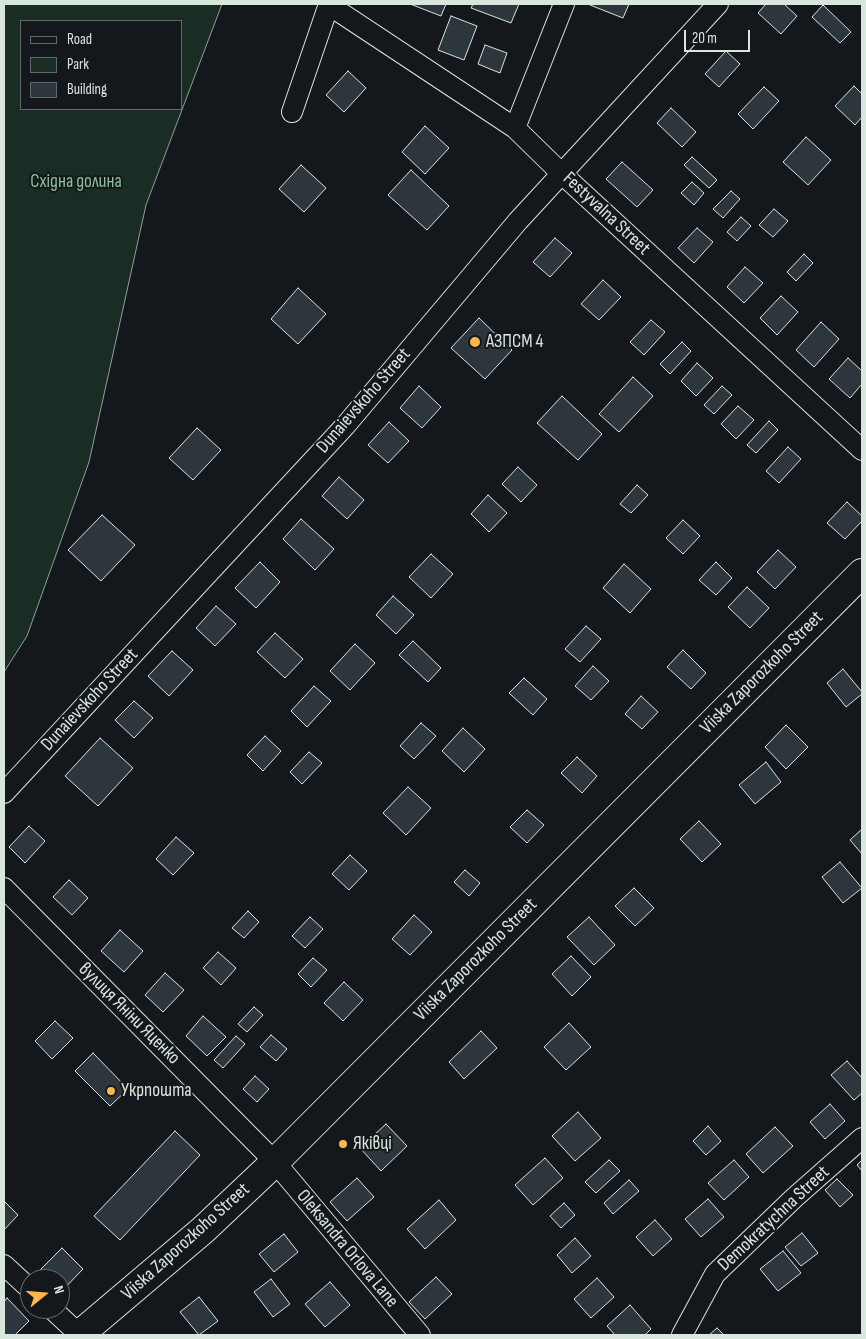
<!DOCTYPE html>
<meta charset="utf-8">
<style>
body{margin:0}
#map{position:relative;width:866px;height:1339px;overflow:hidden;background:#14181c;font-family:"Sofia Sans Condensed",sans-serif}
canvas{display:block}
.frame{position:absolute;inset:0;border:5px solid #d8e6dc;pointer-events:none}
.legend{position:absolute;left:20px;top:20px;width:162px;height:90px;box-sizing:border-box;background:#14181c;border:1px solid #626a69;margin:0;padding:6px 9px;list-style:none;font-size:15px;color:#d8e6dc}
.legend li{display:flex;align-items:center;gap:10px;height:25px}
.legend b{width:25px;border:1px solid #626a69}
.north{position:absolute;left:20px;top:1269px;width:50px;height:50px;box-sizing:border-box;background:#14181c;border:1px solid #626a69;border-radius:50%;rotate:73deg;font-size:14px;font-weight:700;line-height:20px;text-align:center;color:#d8e6dc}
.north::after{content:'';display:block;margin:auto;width:18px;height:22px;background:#ffb74d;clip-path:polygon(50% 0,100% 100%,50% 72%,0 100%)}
.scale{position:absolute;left:684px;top:30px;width:66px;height:22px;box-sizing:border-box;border:2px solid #d8e6dc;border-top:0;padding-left:6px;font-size:15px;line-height:18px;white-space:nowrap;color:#d8e6dc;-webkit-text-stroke:4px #14181c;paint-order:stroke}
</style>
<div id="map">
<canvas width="866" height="1339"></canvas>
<div class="frame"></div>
<ul class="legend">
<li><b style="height:6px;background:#14181c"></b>Road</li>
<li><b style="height:14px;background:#1a2d24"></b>Park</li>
<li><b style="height:14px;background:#2c363c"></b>Building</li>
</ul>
<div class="north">N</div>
<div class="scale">20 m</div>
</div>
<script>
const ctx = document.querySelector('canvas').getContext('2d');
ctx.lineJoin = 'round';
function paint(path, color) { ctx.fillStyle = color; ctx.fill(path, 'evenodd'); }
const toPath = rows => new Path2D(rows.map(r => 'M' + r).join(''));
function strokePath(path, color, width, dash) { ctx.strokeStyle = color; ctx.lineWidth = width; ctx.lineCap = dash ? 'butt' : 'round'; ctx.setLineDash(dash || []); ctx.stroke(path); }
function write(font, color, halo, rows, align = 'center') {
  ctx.font = font + ' "Sofia Sans Condensed",sans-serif'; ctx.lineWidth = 4; ctx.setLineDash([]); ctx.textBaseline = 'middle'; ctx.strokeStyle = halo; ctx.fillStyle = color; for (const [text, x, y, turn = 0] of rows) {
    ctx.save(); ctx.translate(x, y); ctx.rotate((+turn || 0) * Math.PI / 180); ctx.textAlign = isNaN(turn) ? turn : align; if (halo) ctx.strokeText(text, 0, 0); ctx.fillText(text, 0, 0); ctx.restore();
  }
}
const green = toPath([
 [4,4,222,4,146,205,89,462,27,636,4,672,4,4],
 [21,21,181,21,181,109,21,109,21,21]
]);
const building = toPath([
 [410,4,446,4,441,16,410,4],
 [473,4,519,4,511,23,471,8,473,4],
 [591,4,629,4,623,18,590,5,591,4],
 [766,4,784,4,797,16,781,34,758,13,766,4],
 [823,5,851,32,840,43,812,17,823,5],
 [451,16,477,26,464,60,438,50,451,16],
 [485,45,507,53,500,73,478,64,485,45],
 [726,51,740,64,719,87,705,74,726,51],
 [348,71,366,88,344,112,326,95,348,71],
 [854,86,862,94,862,117,855,125,835,106,854,86],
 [764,87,779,101,753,129,738,114,764,87],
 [671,108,696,132,682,147,657,123,671,108],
 [425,126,449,148,425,174,402,152,425,126],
 [806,137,831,160,808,185,783,162,806,137],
 [692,157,717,180,709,188,684,165,692,157],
 [622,162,653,190,637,207,606,179,622,162],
 [301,165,326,188,304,212,279,189,301,165],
 [411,170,449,206,427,230,388,195,411,170],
 [692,182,704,193,694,205,681,193,692,182],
 [731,191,740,199,723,218,713,209,731,191],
 [774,209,788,221,773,237,759,225,774,209],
 [741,217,751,226,737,241,727,232,741,217],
 [697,228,713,242,694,263,678,248,697,228],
 [555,238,572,253,550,277,533,262,555,238],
 [804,254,813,263,796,281,787,272,804,254],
 [745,267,763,283,744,303,727,287,745,267],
 [603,280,621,297,599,320,581,304,603,280],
 [298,288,326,314,298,344,271,319,298,288],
 [781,296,798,312,777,335,760,318,781,296],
 [479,318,512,350,485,379,451,348,479,318],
 [651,320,665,332,644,355,630,342,651,320],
 [821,322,839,339,814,367,796,350,821,322],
 [682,342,691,351,670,374,660,364,682,342],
 [848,358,862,371,862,384,850,398,829,379,848,358],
 [697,363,713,378,696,396,681,381,697,363],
 [633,377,653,396,619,432,599,414,633,377],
 [419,386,441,407,422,428,400,408,419,386],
 [722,386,732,395,714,414,704,405,722,386],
 [562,396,602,434,578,460,537,423,562,396],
 [738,406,754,420,736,439,721,424,738,406],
 [769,421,778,430,756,453,747,445,769,421],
 [389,422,409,441,388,463,368,445,389,422],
 [197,428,221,450,193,480,169,458,197,428],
 [788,447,801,459,779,483,766,471,788,447],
 [518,467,537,485,521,502,502,484,518,467],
 [339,477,364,500,347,519,322,496,339,477],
 [637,485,648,495,631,513,620,504,637,485],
 [488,495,507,513,489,532,471,514,488,495],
 [847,502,862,516,862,521,845,539,827,523,847,502],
 [102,515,135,545,101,581,68,550,102,515],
 [301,519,334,549,315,570,283,539,301,519],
 [683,520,700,536,683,554,666,538,683,520],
 [778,550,796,567,775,589,757,572,778,550],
 [431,554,453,574,431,598,409,577,431,554],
 [260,562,280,582,256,608,235,588,260,562],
 [716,562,732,578,716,595,699,580,716,562],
 [624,564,651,589,630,613,603,588,624,564],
 [747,587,769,608,750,628,728,607,747,587],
 [393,596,414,615,396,634,376,615,393,596],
 [216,606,236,624,215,646,196,628,216,606],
 [586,626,601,639,580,662,565,649,586,626],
 [275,633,303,659,285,678,257,652,275,633],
 [413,641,441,668,428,682,399,655,413,641],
 [355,644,375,663,350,690,330,671,355,644],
 [683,650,706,673,691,689,667,667,683,650],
 [172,651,193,670,169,696,148,676,172,651],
 [593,666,609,681,591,700,575,686,593,666],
 [843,669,862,692,862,694,846,707,827,683,843,669],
 [524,678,547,699,533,715,509,693,524,678],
 [314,686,331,701,307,727,291,711,314,686],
 [641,696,658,712,642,729,625,714,641,696],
 [134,701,153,718,134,738,115,720,134,701],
 [421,723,436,736,414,759,400,746,421,723],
 [786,725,808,747,786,769,765,747,786,725],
 [463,728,485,749,464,772,442,751,463,728],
 [265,736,281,751,263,771,247,755,265,736],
 [100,738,133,768,98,806,65,776,100,738],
 [309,752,322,763,302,784,290,772,309,752],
 [577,757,597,776,582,793,561,773,577,757],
 [766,762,781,782,755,804,739,785,766,762],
 [408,787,431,808,406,835,383,813,408,787],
 [527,810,544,825,527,843,510,827,527,810],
 [699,821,721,844,702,862,680,839,699,821],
 [29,826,45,841,25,863,9,847,29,826],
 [862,829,862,854,850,840,862,829],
 [176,837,194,853,173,875,156,859,176,837],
 [350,855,367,871,349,890,332,874,350,855],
 [840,862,862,888,843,903,822,877,840,862],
 [465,870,480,883,469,896,454,882,465,870],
 [69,880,88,898,72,915,53,897,69,880],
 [634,888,654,908,635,926,615,906,634,888],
 [248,911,259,922,244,938,232,928,248,911],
 [414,915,432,932,410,955,392,939,414,915],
 [310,917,323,929,305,948,292,936,310,917],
 [589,917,615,945,594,965,567,937,589,917],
 [120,930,143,951,124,972,101,951,120,930],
 [218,952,236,968,221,985,203,968,218,952],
 [571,956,591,977,572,996,552,974,571,956],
 [313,958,327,970,311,987,298,974,313,958],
 [165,973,184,990,163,1012,145,995,165,973],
 [344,982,363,1000,343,1021,324,1003,344,982],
 [254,1007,263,1015,247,1032,238,1024,254,1007],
 [203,1016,226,1037,207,1056,186,1036,203,1016],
 [55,1021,73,1038,52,1059,35,1041,55,1021],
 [569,1023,591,1047,566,1070,544,1047,569,1023],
 [481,1031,497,1048,464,1079,449,1062,481,1031],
 [271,1035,287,1049,276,1061,260,1047,271,1035],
 [236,1036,245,1044,223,1068,214,1060,236,1036],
 [93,1053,128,1089,110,1106,75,1071,93,1053],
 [847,1061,862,1078,862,1093,854,1100,831,1075,847,1061],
 [255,1076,269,1089,257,1102,243,1089,255,1076],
 [830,1104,845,1121,825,1139,810,1122,830,1104],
 [578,1112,601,1138,575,1161,552,1136,578,1112],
 [386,1124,407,1146,381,1171,360,1148,386,1124],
 [708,1126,721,1141,706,1155,693,1141,708,1126],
 [775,1127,793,1146,763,1173,746,1154,775,1127],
 [175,1131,200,1155,120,1240,94,1216,175,1131],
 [545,1158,563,1178,533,1205,515,1185,545,1158],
 [609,1160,620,1171,596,1193,585,1182,609,1160],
 [734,1160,749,1177,724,1200,708,1183,734,1160],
 [862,1160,862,1171,857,1165,862,1160],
 [357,1178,374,1197,347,1221,330,1202,357,1178],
 [837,1179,853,1195,840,1207,825,1190,837,1179],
 [629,1180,639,1191,613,1214,604,1203,629,1180],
 [708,1199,724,1217,701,1237,685,1219,708,1199],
 [439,1200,456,1220,425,1249,407,1229,439,1200],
 [4,1201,18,1215,4,1230,4,1201],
 [564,1203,575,1215,561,1228,550,1216,564,1203],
 [655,1220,672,1239,653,1256,636,1237,655,1220],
 [802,1233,818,1253,801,1266,785,1247,802,1233],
 [284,1234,298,1252,274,1272,259,1254,284,1234],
 [575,1238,591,1256,572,1273,557,1255,575,1238],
 [62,1248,83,1269,60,1293,60,1279,41,1279,36,1274,62,1248],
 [783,1251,801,1273,778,1291,760,1269,783,1251],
 [436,1277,452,1294,425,1319,409,1302,436,1277],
 [597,1278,614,1297,591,1318,574,1299,597,1278],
 [271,1279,290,1304,273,1317,254,1292,271,1279],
 [330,1282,350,1305,325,1327,305,1304,330,1282],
 [199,1297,218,1321,199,1335,180,1312,199,1297],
 [7,1298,29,1321,15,1335,4,1335,4,1302,7,1298],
 [630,1305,651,1329,645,1335,615,1335,607,1326,630,1305],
 [717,1328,724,1335,709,1335,717,1328]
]);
const street = toPath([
 [329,5,515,128,562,174,862,450],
 [292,112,329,4],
 [515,128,564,4],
 [4,793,345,426,518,221,718,4],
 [4,888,275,1162,420,1335],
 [4,1265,30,1289],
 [52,1309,80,1335],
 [682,1335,715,1274,794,1198,862,1138]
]);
const secondary = toPath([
 [79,1335,203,1230,275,1162,862,573]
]);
const markers = [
 [475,342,6,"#ffb74d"],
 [111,1091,5,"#ffb74d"],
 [343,1144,5,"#ffb74d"]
];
const parkNames = [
 ["Східна долина",76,182]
];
const streetNames = [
 ["Festyvalna Street",606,214,43],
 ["Dunaievskoho Street",364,401,-49],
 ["Viiska Zaporozkoho Street",762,673,-45],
 ["Dunaievskoho Street",90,700,-47],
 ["Viiska Zaporozkoho Street",476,960,-45],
 ["вулиця Яніни Яценко",129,1014,45],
 ["Demokratychna Street",774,1219,-43],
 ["Viiska Zaporozkoho Street",186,1242,-42],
 ["Oleksandra Orlova Lane",347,1249,50]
];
const poiNames = [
 ["АЗПСМ 4",486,342],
 ["Укрпошта",121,1091],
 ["Яківці",353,1144]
];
paint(green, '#1a2d24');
strokePath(green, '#939e99', 1);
paint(building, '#2c363c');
strokePath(building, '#d8e6dc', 1);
strokePath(street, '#d8e6dc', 22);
strokePath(secondary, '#d8e6dc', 30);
strokePath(street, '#14181c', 20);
strokePath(secondary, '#14181c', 28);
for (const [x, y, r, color] of markers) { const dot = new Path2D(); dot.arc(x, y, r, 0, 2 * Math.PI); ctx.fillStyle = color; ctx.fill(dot); strokePath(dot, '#14181c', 2); }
write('19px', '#8ac095', '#14181c', parkNames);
write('19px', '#d8e6dc', '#14181c', streetNames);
write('19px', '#d8e6dc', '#14181c', poiNames, 'left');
</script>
